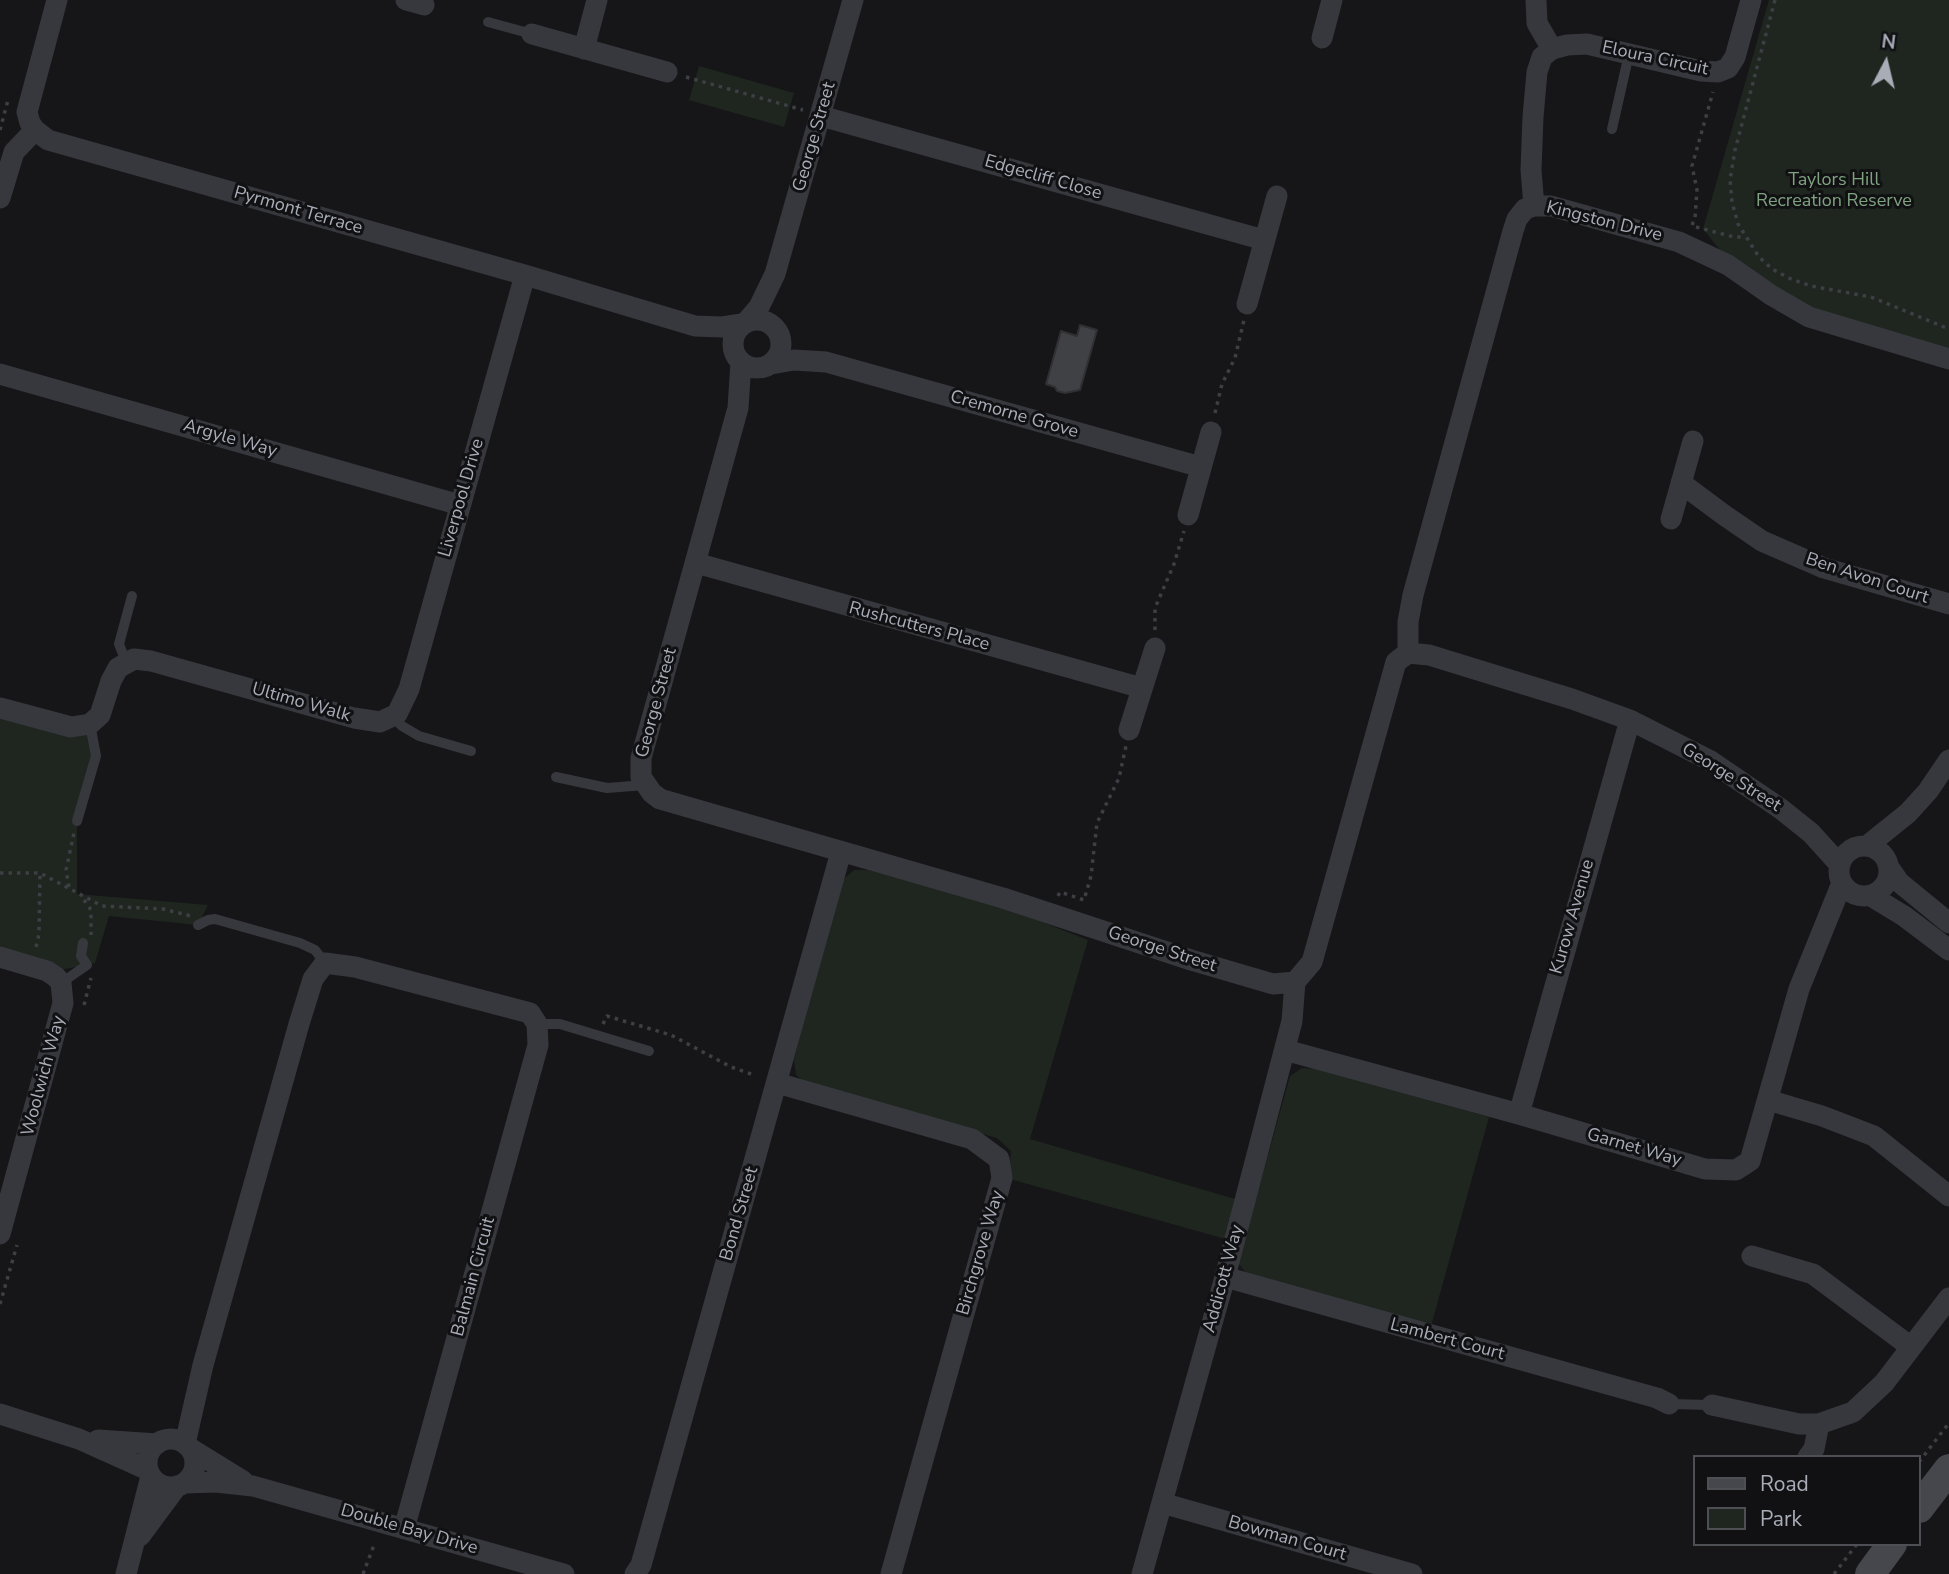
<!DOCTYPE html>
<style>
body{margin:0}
#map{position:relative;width:1949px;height:1574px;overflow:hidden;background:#161618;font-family:"Nunito Sans",sans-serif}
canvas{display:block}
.legend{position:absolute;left:1693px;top:1455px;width:228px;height:91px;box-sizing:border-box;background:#111113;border:2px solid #4d4f55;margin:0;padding:9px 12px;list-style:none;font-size:21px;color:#a8adb8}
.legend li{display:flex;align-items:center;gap:14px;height:35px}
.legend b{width:35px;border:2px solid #4d4f55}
.north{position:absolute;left:1851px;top:28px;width:70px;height:70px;-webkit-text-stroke:5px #111113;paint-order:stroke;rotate:7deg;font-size:19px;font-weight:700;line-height:28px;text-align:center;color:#a8adb8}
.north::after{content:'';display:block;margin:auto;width:24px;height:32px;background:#a8adb8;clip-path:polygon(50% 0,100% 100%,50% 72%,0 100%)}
</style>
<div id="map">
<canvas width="1949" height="1574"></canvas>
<ul class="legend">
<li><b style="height:9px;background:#45474d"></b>Road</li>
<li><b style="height:19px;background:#1e261f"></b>Park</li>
</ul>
<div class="north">N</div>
</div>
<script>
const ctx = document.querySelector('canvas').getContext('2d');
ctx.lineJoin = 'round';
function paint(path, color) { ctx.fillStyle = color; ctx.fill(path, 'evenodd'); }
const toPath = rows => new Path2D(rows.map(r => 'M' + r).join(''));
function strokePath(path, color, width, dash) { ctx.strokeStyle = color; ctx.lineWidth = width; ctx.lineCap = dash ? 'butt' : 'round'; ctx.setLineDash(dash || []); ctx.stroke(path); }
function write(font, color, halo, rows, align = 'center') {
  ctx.font = font + ' "Nunito Sans",sans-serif'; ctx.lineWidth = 6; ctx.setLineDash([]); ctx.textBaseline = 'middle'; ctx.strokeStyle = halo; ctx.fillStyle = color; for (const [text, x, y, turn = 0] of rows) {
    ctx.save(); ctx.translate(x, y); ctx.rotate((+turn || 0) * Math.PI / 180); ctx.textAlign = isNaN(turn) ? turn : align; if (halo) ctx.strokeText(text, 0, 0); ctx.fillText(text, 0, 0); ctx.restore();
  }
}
const green = toPath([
 [1769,0,1949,0,1949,354,1845,326,1729,261,1703,229],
 [699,66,794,93,784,127,689,100],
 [0,708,90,724,96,756,77,821,77,894,208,905,198,925,109,916,95,963,60,970,0,953],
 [854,870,868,870,999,905,1088,940,1030,1139,1235,1199,1226,1239,1006,1178,1010,1164,1011,1151,997,1138,807,1084,796,1075,794,1060,840,882],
 [1302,1068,1316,1069,1489,1117,1431,1326,1250,1278,1238,1263,1290,1076]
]);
const building = toPath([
 [1080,325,1097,330,1080,390,1065,393,1057,391,1055,387,1046,384,1061,331,1077,336,1080,325]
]);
const path = toPath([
 [1775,0,1735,150,1730,180,1732,202,1738,224,1759,257,1772,269,1791,279,1811,286,1871,297,1949,329],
 [686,77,803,110],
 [0,130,8,100],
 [1692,225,1695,218,1697,190,1692,166,1713,92],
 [1696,227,1734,237,1745,237],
 [1215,413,1222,384,1235,358,1244,320],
 [1155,630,1155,608,1174,564,1184,531],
 [0,873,40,873,102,906,163,909,191,916],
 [69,887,66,870,74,833],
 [1058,896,1060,892,1084,900,1091,876,1097,823,1119,778,1126,746],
 [84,900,91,910,91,935],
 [36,947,39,934,40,873],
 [84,1005,91,978],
 [603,1024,607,1016,671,1035,731,1067,754,1075],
 [0,1304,17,1245],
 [1919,1462,1949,1423],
 [363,1574,374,1545],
 [1834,1574,1857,1544]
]);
const lane = toPath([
 [488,22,532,34],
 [1612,129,1629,54],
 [126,662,119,644,132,596],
 [393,717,402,726,419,736,471,751],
 [556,777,607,788,645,785],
 [77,821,96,756,90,724],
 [198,925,208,920,215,919,300,943,315,950,325,963],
 [61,983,87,965,81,956,83,943],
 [537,1024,560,1024,649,1051],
 [1669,1404,1712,1405]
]);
const street = toPath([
 [57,0,27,112,30,123,35,130,48,140,525,275,695,326,722,327,742,324],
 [406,0,424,5],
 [1536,0,1537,23,1552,49],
 [532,34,667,72],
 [1322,38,1332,0],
 [584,49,597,0],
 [821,116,1264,240],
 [0,198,14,152,35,130],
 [1534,206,1531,170,1533,117,1537,72,1542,57,1552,49,1567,45,1587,44,1701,71,1718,72,1728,68,1735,57,1751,0],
 [1247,304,1277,196],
 '733 344a24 24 0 1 1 48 0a24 24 0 1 1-48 0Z',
 [747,321,759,307,775,274,853,0],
 [741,362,738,408,641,758,641,777,652,793,660,799,1003,898,1191,960,1273,984,1295,982,1312,962,1396,662,1408,653,1429,655,1572,699,1630,720,1709,760,1781,809,1811,833,1840,865],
 [771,364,794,360,826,362,1201,467],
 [0,374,460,505],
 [1681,483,1724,515,1762,541,1824,568,1949,604],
 [1188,515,1211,432],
 [1671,519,1693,441],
 [696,563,1142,688],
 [1408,653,1408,622,1413,595,1513,231,1517,219,1525,209,1534,206,1551,206,1679,242,1728,265,1771,295,1809,317,1949,359],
 [0,708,71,727,90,724,100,715,111,681,118,668,134,659,151,661,354,718,380,722,397,714,409,689,525,275],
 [1129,730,1155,648],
 '1839 871a25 25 0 1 1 50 0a25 25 0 1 1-50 0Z',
 [1867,846,1908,813,1928,791,1949,760],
 [1890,869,1899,882,1949,923],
 [1871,896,1904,916,1949,950],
 [0,957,47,971,56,977,61,983,63,1003,0,1234],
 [1285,1050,1519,1114,1705,1169,1736,1170,1750,1161,1799,989,1842,883],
 [777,1083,972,1139,999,1159,1002,1178,891,1574],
 [1768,1100,1822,1116,1874,1136,1949,1196],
 [1519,1114,1630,720],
 [1752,1256,1813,1274,1911,1347],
 [1225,1277,1657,1398,1669,1404],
 [1712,1405,1799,1424,1819,1424,1853,1412,1884,1383,1949,1298],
 [0,1414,79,1439,148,1470],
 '147 1463a24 24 0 1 1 48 0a24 24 0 1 1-48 0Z',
 [98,1440,157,1444],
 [185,1444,203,1365,299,1024,313,979,325,963,355,967,530,1013,537,1024,538,1045,404,1529],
 [191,1449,243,1481],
 [1808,1457,1814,1449,1819,1424],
 [184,1483,216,1482,253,1486,564,1574],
 [1162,1503,1412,1574],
 [140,1536,177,1486],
 [126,1574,151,1476],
 [635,1574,641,1565,841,852],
 [1142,1574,1225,1277,1292,1021,1295,982]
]);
const secondary = toPath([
 [1919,1508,1949,1469],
 [1870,1574,1892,1544]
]);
const streetNames = [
 ["Eloura Circuit",1655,59,12],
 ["George Street",815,137,-74],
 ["Edgecliff Close",1043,178,16],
 ["Pyrmont Terrace",298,211,16],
 ["Kingston Drive",1604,222,14],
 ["Cremorne Grove",1014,415,16],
 ["Argyle Way",230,439,16],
 ["Liverpool Drive",462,498,-74],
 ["Ben Avon Court",1867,579,18],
 ["Rushcutters Place",919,627,15],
 ["Ultimo Walk",301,703,16],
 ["George Street",657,703,-75],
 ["George Street",1731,778,32],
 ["Kurow Avenue",1573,917,-74],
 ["George Street",1162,950,18],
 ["Woolwich Way",44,1076,-75],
 ["Garnet Way",1634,1148,16],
 ["Bond Street",740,1214,-74],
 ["Birchgrove Way",981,1253,-74],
 ["Balmain Circuit",474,1277,-75],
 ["Addicott Way",1224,1279,-75],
 ["Lambert Court",1447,1340,15],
 ["Double Bay Drive",409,1530,16],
 ["Bowman Court",1287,1539,16]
];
const parkNames = [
 ["Taylors Hill",1834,181],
 ["Recreation Reserve",1834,202]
];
paint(green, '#1e261f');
paint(building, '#404145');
strokePath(building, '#303034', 2);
strokePath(path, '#3d3f44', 3.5, [3.5, 5]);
strokePath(lane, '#37383d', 10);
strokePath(street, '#37383d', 21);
strokePath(secondary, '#45474d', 30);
write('18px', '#a8adb8', '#111113', streetNames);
write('18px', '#7fa381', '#111113', parkNames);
</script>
